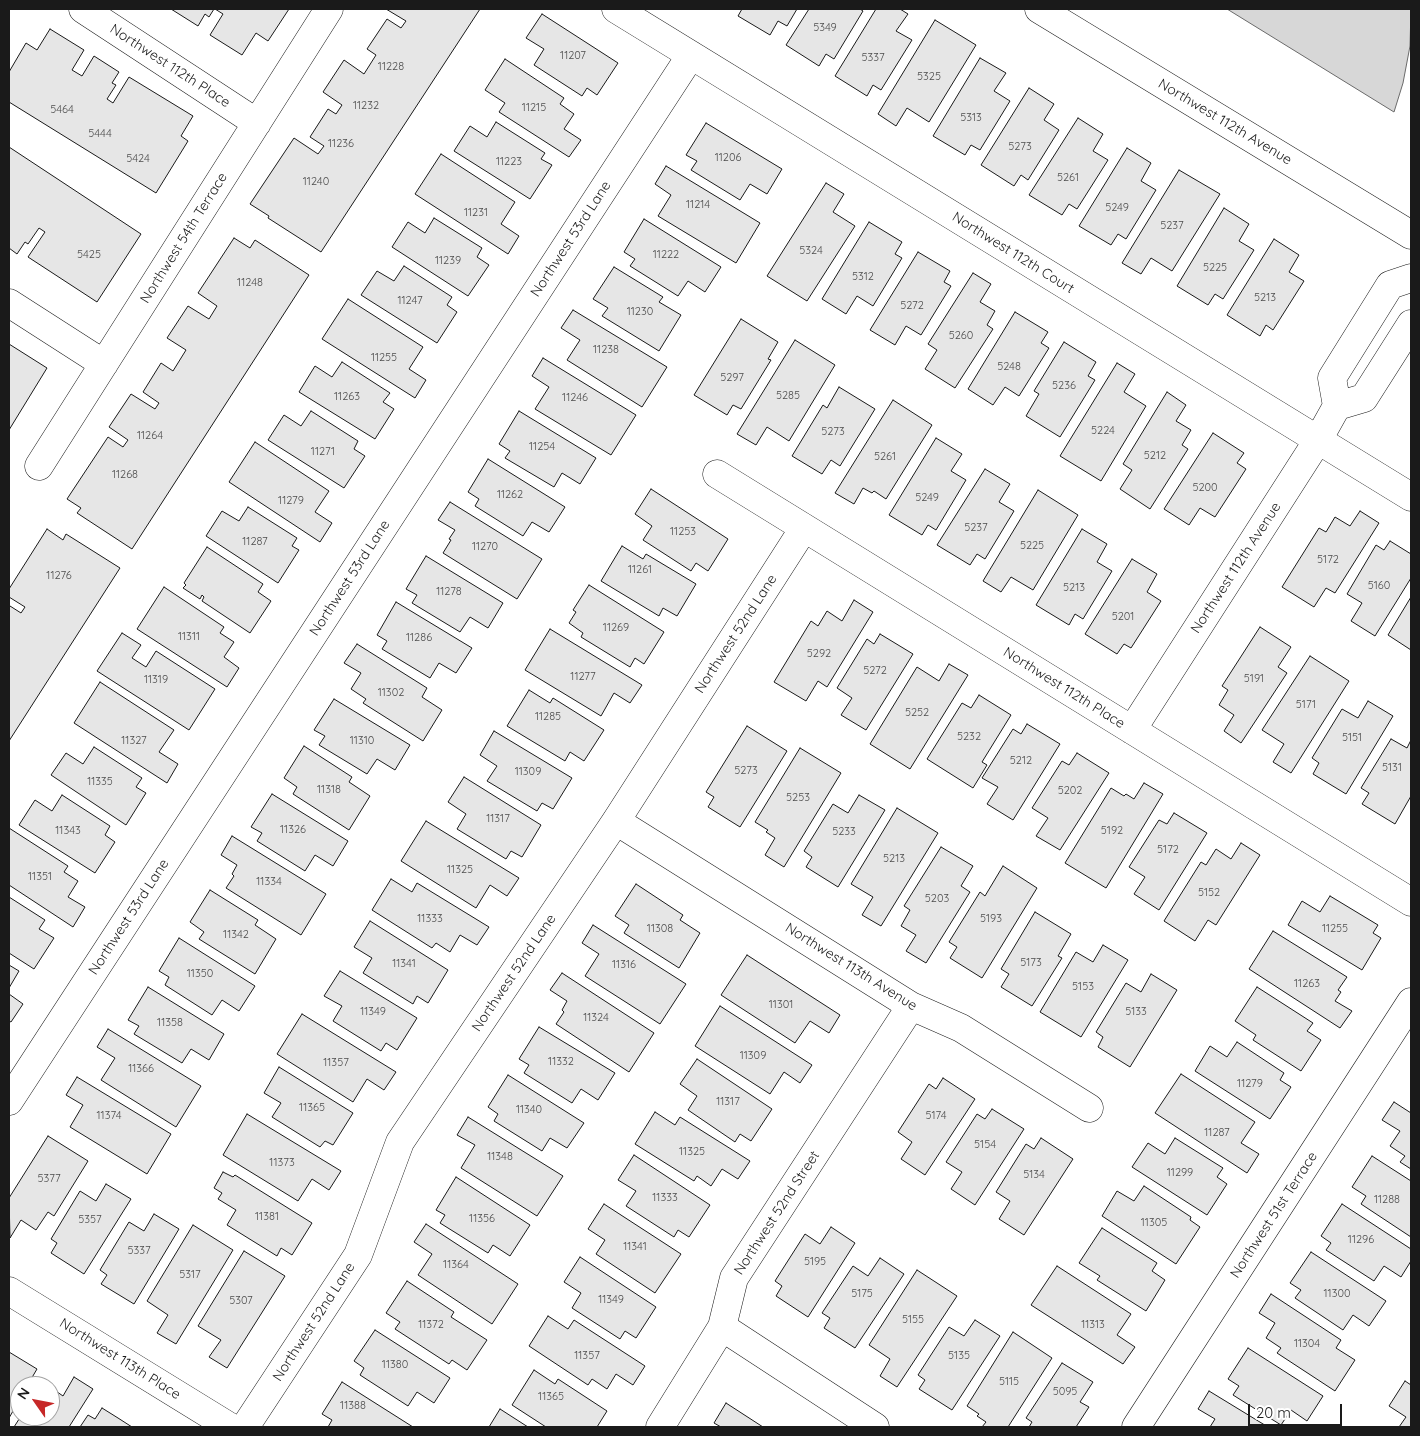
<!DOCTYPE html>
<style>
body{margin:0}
#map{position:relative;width:1420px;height:1436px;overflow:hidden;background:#fff;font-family:Quicksand,sans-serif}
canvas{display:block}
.frame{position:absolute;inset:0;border:10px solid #1a1a1a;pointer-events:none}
.north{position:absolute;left:10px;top:1376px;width:50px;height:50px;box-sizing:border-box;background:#fff;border:1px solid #a3a3a3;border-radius:50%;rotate:303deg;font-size:14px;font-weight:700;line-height:20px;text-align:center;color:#1a1a1a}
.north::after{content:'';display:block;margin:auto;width:18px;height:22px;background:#c62828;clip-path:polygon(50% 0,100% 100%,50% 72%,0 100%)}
.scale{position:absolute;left:1248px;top:1404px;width:94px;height:22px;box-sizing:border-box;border:2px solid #1a1a1a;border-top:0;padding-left:6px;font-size:15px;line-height:18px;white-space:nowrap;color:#1a1a1a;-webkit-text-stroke:4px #fff;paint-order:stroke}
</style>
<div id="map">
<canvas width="1420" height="1436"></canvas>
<div class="frame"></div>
<div class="north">N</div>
<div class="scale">20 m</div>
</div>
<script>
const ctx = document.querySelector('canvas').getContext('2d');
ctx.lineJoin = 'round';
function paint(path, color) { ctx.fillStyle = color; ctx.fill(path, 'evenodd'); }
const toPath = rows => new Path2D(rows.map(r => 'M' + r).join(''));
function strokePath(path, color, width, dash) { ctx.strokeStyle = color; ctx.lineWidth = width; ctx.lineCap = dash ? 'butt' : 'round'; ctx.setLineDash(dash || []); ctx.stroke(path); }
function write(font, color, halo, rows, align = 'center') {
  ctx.font = font + ' Quicksand,sans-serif'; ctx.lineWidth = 4; ctx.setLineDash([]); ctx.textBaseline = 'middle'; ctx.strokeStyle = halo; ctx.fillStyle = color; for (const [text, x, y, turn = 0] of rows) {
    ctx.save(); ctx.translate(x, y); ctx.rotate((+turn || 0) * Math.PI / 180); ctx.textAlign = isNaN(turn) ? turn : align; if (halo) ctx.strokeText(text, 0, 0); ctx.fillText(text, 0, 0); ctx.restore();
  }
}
const water = toPath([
 [1227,9,1411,9,1410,46,1403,83,1394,112,1227,9]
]);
const building = toPath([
 [171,9,214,9,209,17,205,14,198,26,171,9],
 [215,9,289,9,268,41,256,33,242,55,210,35,223,14,215,9],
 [386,9,480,9,321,252,268,218,269,216,250,204,294,138,318,154,324,146,310,137,328,109,336,114,342,105,323,92,344,60,364,74,376,55,367,49,387,19,401,28,406,21,386,9],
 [742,9,797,9,787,26,778,21,770,35,738,16,742,9],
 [809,9,860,9,863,11,834,59,826,54,819,66,786,45,809,9],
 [876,9,900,9,908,14,896,31,912,40,881,90,873,85,867,96,835,76,876,9],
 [542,14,618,63,597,95,587,88,582,96,534,65,544,49,526,38,542,14],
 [935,20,976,45,929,122,907,108,896,126,878,114,935,20],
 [50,29,84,50,72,70,82,76,94,56,119,72,112,83,116,85,107,99,113,103,129,77,193,116,181,136,188,141,156,193,9,102,9,72,26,43,37,50,50,29],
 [980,58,1006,73,994,91,1010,101,980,150,971,145,965,155,933,136,980,58],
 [505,59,564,98,560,104,574,114,564,129,581,140,569,157,499,112,505,103,485,90,505,59],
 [1029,88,1054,104,1044,120,1059,130,1028,180,1021,175,1014,186,981,165,1029,88],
 [1078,118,1103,134,1093,151,1108,160,1077,209,1069,204,1062,215,1029,195,1078,118],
 [496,122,545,153,541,159,552,165,530,199,454,151,470,126,487,137,496,122],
 [706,123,782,169,767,194,750,184,740,200,691,170,697,161,686,155,706,123],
 [9,147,141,234,97,302,28,257,45,232,39,228,28,244,25,242,17,254,9,248,9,147],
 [1127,148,1151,163,1141,181,1156,190,1126,239,1118,234,1111,245,1079,226,1127,148],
 [441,154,515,202,501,224,519,236,508,254,415,194,441,154],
 [666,166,760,223,736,263,658,216,671,195,655,184,666,166],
 [1179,170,1220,194,1172,271,1151,258,1141,274,1122,263,1179,170],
 [826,183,844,194,833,212,855,226,807,301,767,276,826,183],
 [1224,208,1249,224,1239,241,1254,250,1223,299,1215,294,1208,305,1177,286,1224,208],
 [434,218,482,248,477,257,489,265,468,296,392,247,408,222,425,233,434,218],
 [644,219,721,267,705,292,688,281,678,296,630,266,635,259,624,252,644,219],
 [869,222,902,242,895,254,902,258,873,306,857,296,846,314,822,299,869,222],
 [234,238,250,248,255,240,309,275,132,549,77,513,81,508,67,499,108,437,123,447,128,440,109,427,131,394,155,409,159,403,143,392,161,363,173,371,186,350,167,338,188,306,209,319,217,306,198,293,234,238],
 [1274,239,1299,255,1289,272,1304,281,1273,330,1266,325,1260,336,1227,315,1274,239],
 [918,252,950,271,944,282,951,286,921,335,906,326,895,345,870,330,918,252],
 [404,266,452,297,447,305,457,312,437,343,361,295,377,271,394,281,404,266],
 [614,267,663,297,659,302,681,315,659,351,602,316,608,308,593,299,614,267],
 [973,273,991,284,980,302,995,311,987,325,993,329,955,388,925,369,937,350,928,344,973,273],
 [348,299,423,347,409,369,426,380,415,398,322,339,348,299],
 [573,310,667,367,642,407,567,360,580,340,561,328,573,310],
 [1015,312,1048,332,1041,343,1049,348,1019,396,1005,387,993,405,968,389,1015,312],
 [741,319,778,342,768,359,771,360,741,409,733,405,727,415,694,395,741,319],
 [795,340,835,365,789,441,767,427,756,445,737,434,795,340],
 [1064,342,1096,362,1088,376,1095,380,1060,437,1026,416,1039,394,1034,391,1064,342],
 [9,344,47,368,9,430,9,344],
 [543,358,636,415,611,455,535,409,549,387,532,376,543,358],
 [342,362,390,393,383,402,394,409,375,439,299,392,315,366,332,377,342,362],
 [1117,363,1135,374,1124,392,1146,406,1101,481,1060,456,1117,363],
 [839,387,875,409,840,466,831,460,822,474,792,456,823,405,827,408,839,387],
 [1167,392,1186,405,1176,421,1191,430,1182,445,1188,449,1150,509,1120,489,1132,470,1123,464,1167,392],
 [893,400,932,425,886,499,874,491,872,493,863,488,854,504,835,493,893,400],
 [311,411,358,441,354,449,365,456,344,488,268,440,284,415,301,426,311,411],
 [519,411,596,458,580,484,562,473,554,487,505,458,510,451,499,444,519,411],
 [1213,433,1244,453,1237,463,1246,469,1215,517,1200,508,1189,525,1164,509,1213,433],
 [936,438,962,454,951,471,966,480,936,530,928,525,922,535,889,515,936,438],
 [255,442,329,491,315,512,332,523,320,542,229,482,255,442],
 [488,459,565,507,549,532,532,522,523,536,475,506,479,499,468,492,488,459],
 [985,469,1010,484,999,502,1014,511,985,559,977,554,970,565,937,545,985,469],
 [651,489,728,539,708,571,696,563,691,571,643,540,652,526,635,514,651,489],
 [1038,490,1078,515,1033,590,1011,577,1001,592,983,581,1038,490],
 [450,502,542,559,517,599,443,553,451,540,449,539,455,530,438,520,450,502],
 [248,507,297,538,292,546,299,550,278,583,206,536,222,511,239,521,248,507],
 [1360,511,1379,523,1335,593,1326,588,1314,607,1282,587,1319,528,1326,532,1335,517,1350,526,1360,511],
 [47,529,63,540,66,534,120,568,9,741,9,608,10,606,21,613,25,607,9,597,9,589,47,529],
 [1082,529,1107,544,1097,562,1112,571,1083,619,1075,614,1069,625,1036,605,1082,529],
 [1390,541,1411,554,1411,578,1375,636,1351,621,1362,603,1347,594,1376,545,1384,550,1390,541],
 [622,546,643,559,646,554,696,584,677,616,663,608,659,616,601,581,622,546],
 [207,547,263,584,258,592,271,601,250,633,202,601,204,597,202,595,200,599,183,588,186,585,184,583,207,547],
 [426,556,503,603,488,628,470,617,460,632,412,603,417,595,406,589,426,556],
 [1132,559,1157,574,1147,592,1161,601,1131,648,1124,644,1117,654,1085,634,1132,559],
 [589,585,664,632,644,664,635,658,630,667,581,637,583,633,569,623,576,612,573,610,589,585],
 [164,587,224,627,220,633,234,642,224,657,239,668,227,687,137,629,164,587],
 [1411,597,1411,650,1388,635,1411,597],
 [854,600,873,612,827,687,818,681,806,701,774,682,811,621,818,626,827,611,842,621,854,600],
 [396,602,472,648,456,673,439,663,430,678,382,649,387,641,377,635,396,602],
 [1260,627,1291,647,1278,667,1287,673,1241,743,1224,731,1234,715,1219,705,1228,690,1222,686,1260,627],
 [550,629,642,685,630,703,614,693,601,716,525,670,550,629],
 [122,633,141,645,132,658,146,667,156,651,215,689,189,730,97,671,122,633],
 [880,634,913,654,866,730,841,715,852,698,837,688,867,639,874,644,880,634],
 [357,644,427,688,422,697,442,710,423,741,363,703,366,699,351,689,361,673,344,663,357,644],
 [1310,656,1349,681,1291,773,1273,762,1284,744,1262,730,1310,656],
 [949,664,968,675,910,769,870,744,917,667,939,681,949,664],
 [100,682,174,730,159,752,178,764,167,783,74,723,100,682],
 [529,690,550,703,553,698,604,730,584,761,570,752,565,761,507,726,529,690],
 [979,695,1011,715,982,762,987,765,973,788,927,759,962,703,971,708,979,695],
 [334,699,410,745,395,770,377,759,367,774,319,745,325,736,314,730,334,699],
 [1368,701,1393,716,1346,794,1313,774,1319,763,1312,758,1342,709,1358,718,1368,701],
 [1027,724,1060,744,1013,820,987,804,998,787,982,778,1013,729,1021,734,1027,724],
 [747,726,787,751,740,827,708,807,714,797,706,792,747,726],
 [494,731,572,778,553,809,542,803,537,811,487,781,497,766,480,755,494,731],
 [1391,739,1407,748,1411,740,1411,796,1395,824,1362,804,1369,793,1361,788,1391,739],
 [304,746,352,777,349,782,370,796,349,830,293,794,297,787,284,778,304,746],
 [94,747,142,778,136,787,146,793,126,825,51,775,66,753,83,764,94,747],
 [800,748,841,773,784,867,765,855,775,838,766,832,768,830,755,822,800,748],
 [1077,753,1109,773,1060,850,1036,836,1048,818,1032,808,1062,761,1069,765,1077,753],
 [464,777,541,825,522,857,511,851,506,859,457,829,466,814,448,802,464,777],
 [1144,783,1163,794,1106,888,1065,863,1111,788,1124,796,1126,794,1134,799,1144,783],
 [272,794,348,841,333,866,315,855,305,871,257,841,262,833,251,827,272,794],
 [62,795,110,826,105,835,115,842,95,873,19,825,35,800,52,811,62,795],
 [859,795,885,810,838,887,806,867,812,857,804,851,833,804,848,813,859,795],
 [897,808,938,833,881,926,862,915,873,897,851,884,897,808],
 [1174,813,1207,833,1159,910,1134,894,1145,877,1129,867,1159,820,1167,824,1174,813],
 [426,821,519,878,507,896,490,885,476,908,401,861,426,821],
 [9,828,68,866,64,872,78,881,68,897,85,907,73,927,9,885,9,828],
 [232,836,326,894,301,935,226,888,234,876,232,874,237,865,221,855,232,836],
 [1241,843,1260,855,1216,925,1208,920,1195,941,1164,921,1201,862,1206,865,1216,849,1231,859,1241,843],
 [941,847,973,866,961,886,970,892,926,963,906,951,916,935,901,926,910,910,904,906,941,847],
 [1003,866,1037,888,982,978,950,958,957,947,949,942,980,892,985,896,1003,866],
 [391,879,412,892,417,883,489,927,477,945,460,935,450,952,436,943,432,948,372,910,391,879],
 [636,884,683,915,680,920,700,933,679,968,624,933,629,925,615,916,636,884],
 [210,890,258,920,255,925,276,939,255,974,199,939,204,932,190,922,210,890],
 [1330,896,1378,925,1373,933,1381,938,1362,970,1288,925,1302,901,1320,912,1330,896],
 [9,897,45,920,39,929,54,938,34,969,9,953,9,897],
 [1035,912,1071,934,1058,956,1062,958,1032,1006,1001,987,1009,974,1001,969,1035,912],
 [370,921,448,970,428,1003,417,996,413,1004,363,973,372,958,354,947,370,921],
 [593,925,686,984,660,1024,585,976,599,954,582,943,593,925],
 [1273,931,1347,977,1338,990,1341,992,1335,1001,1352,1011,1340,1028,1249,969,1273,931],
 [179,938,255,986,239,1011,222,1000,212,1015,165,985,169,977,159,971,179,938],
 [1103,945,1128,960,1081,1037,1040,1012,1076,952,1093,962,1103,945],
 [747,955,840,1015,829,1033,810,1021,795,1043,721,995,747,955],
 [9,965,19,971,9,988,9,965],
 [340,971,417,1018,397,1050,386,1043,381,1051,333,1021,342,1006,324,996,340,971],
 [562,973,654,1033,629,1072,556,1024,564,1012,562,1010,567,1001,550,990,562,973],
 [1151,974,1177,990,1130,1067,1098,1047,1103,1037,1096,1032,1126,983,1141,992,1151,974],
 [148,987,224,1034,209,1060,191,1049,182,1063,134,1034,139,1026,128,1020,148,987],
 [1257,987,1313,1023,1307,1031,1321,1040,1301,1071,1253,1040,1256,1035,1235,1021,1257,987],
 [9,994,23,1004,11,1022,9,1021,9,994],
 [720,1006,812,1065,800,1083,784,1072,770,1094,695,1046,720,1006],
 [302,1014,396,1072,384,1090,367,1079,353,1102,277,1054,302,1014],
 [539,1027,615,1073,598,1100,581,1089,572,1103,524,1073,529,1065,519,1059,539,1027],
 [108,1029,201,1086,176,1127,101,1080,115,1058,97,1047,108,1029],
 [1237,1042,1284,1073,1280,1080,1291,1087,1270,1119,1195,1071,1210,1046,1227,1057,1237,1042],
 [697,1059,772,1109,751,1141,740,1134,735,1142,688,1110,697,1096,680,1084,697,1059],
 [279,1067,353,1113,333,1145,325,1141,320,1147,272,1117,281,1103,264,1093,279,1067],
 [1181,1074,1255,1122,1241,1143,1259,1154,1247,1173,1155,1113,1181,1074],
 [508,1075,584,1123,567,1148,550,1138,542,1151,494,1121,498,1114,488,1107,508,1075],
 [77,1077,171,1134,147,1174,70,1127,83,1105,66,1095,77,1077],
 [943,1078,975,1099,925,1175,901,1159,912,1142,898,1132,929,1084,936,1089,943,1078],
 [1394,1102,1411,1113,1411,1169,1400,1162,1405,1156,1390,1146,1400,1131,1382,1120,1394,1102],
 [992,1109,1024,1129,975,1205,951,1189,962,1172,946,1162,977,1114,985,1119,992,1109],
 [655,1112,675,1125,680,1117,750,1161,738,1179,722,1169,711,1186,697,1176,694,1181,635,1144,655,1112],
 [247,1114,341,1171,329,1190,312,1179,298,1201,223,1155,247,1114],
 [468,1117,563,1176,537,1216,461,1168,475,1145,457,1135,468,1117],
 [48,1136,88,1161,54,1216,48,1212,36,1230,21,1220,10,1238,9,1198,48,1136],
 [1041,1138,1073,1159,1024,1235,999,1219,1010,1201,996,1192,1026,1144,1034,1149,1041,1138],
 [1175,1138,1223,1168,1217,1177,1227,1184,1207,1215,1132,1167,1148,1143,1165,1154,1175,1138],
 [634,1155,710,1205,689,1237,678,1230,674,1237,626,1206,636,1191,618,1180,634,1155],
 [1372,1156,1411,1181,1411,1237,1361,1204,1366,1196,1352,1187,1372,1156],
 [223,1172,233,1177,235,1175,312,1223,292,1255,281,1248,277,1256,227,1225,236,1210,218,1199,222,1193,214,1188,223,1172],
 [456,1177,530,1225,510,1256,493,1245,488,1253,440,1223,445,1215,436,1210,456,1177],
 [106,1184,131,1199,84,1274,51,1253,57,1243,51,1239,80,1191,96,1201,106,1184],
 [1144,1186,1191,1217,1190,1220,1200,1227,1176,1264,1102,1216,1117,1191,1134,1201,1144,1186],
 [604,1204,681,1254,655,1293,596,1254,605,1240,588,1229,604,1204],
 [1342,1204,1411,1249,1411,1261,1401,1277,1384,1266,1374,1281,1326,1250,1331,1243,1321,1236,1342,1204],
 [154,1214,179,1229,134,1304,101,1284,107,1275,100,1270,129,1222,144,1231,154,1214],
 [426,1224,518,1284,492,1324,418,1275,432,1254,414,1242,426,1224],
 [193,1225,233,1250,176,1344,157,1333,168,1315,147,1301,193,1225],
 [831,1227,855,1243,808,1317,776,1296,782,1286,775,1281,805,1234,820,1244,831,1227],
 [1102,1228,1157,1263,1152,1271,1165,1280,1146,1311,1097,1280,1100,1276,1079,1263,1102,1228],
 [244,1251,285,1276,227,1368,209,1357,221,1340,198,1326,244,1251],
 [1311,1252,1386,1301,1369,1326,1353,1315,1343,1330,1295,1298,1301,1290,1290,1283,1311,1252],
 [580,1257,656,1307,636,1338,625,1331,620,1339,572,1308,581,1293,564,1282,580,1257],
 [880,1258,904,1274,855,1348,824,1328,830,1318,822,1313,853,1266,868,1276,880,1258],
 [1057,1266,1131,1314,1117,1335,1135,1347,1123,1364,1031,1305,1057,1266],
 [917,1270,957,1296,897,1387,880,1376,890,1359,869,1345,917,1270],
 [407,1281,454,1312,451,1317,487,1340,467,1370,452,1360,449,1364,395,1329,400,1322,386,1313,407,1281],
 [1271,1294,1341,1340,1336,1348,1355,1360,1335,1391,1277,1353,1281,1348,1266,1338,1275,1323,1259,1313,1271,1294],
 [548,1316,568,1329,574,1320,645,1366,633,1385,616,1374,607,1389,592,1379,588,1385,529,1346,548,1316],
 [975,1320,1000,1336,952,1410,919,1389,925,1380,918,1375,949,1327,964,1336,975,1320],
 [375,1330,450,1378,434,1403,417,1392,408,1406,360,1375,364,1368,354,1361,375,1330],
 [1013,1332,1052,1358,1008,1427,982,1427,986,1422,977,1416,979,1414,967,1406,1013,1332],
 [1248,1348,1323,1396,1307,1421,1291,1410,1281,1425,1233,1395,1239,1386,1228,1379,1248,1348],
 [9,1352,37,1369,27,1386,20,1386,20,1399,9,1418,9,1352],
 [1062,1363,1093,1382,1080,1402,1089,1407,1076,1427,1029,1427,1032,1422,1026,1418,1062,1363],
 [534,1370,555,1384,558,1379,607,1411,597,1427,546,1427,512,1405,534,1370],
 [74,1377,93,1389,69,1427,14,1427,21,1416,50,1416,50,1387,63,1396,74,1377],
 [1405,1381,1411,1385,1411,1427,1399,1427,1406,1417,1389,1406,1405,1381],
 [342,1382,413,1427,328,1427,332,1420,322,1414,342,1382],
 [1209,1391,1268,1427,1210,1427,1215,1419,1198,1409,1209,1391],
 [726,1403,763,1427,721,1427,714,1423,726,1403],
 [102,1408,118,1418,132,1427,80,1427,88,1415,95,1419,102,1408],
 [500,1409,528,1427,489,1427,500,1409]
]);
const street = toPath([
 [83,9,257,123],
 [616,9,1411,497],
 [9,303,104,364],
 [1337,406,1364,398,1411,324],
 [39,466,329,9],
 [717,474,1411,902],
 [1132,730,1318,440,1337,406,1332,378,1390,285,1411,278],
 [616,821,911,1006,961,1028,1089,1108],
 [9,1101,691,55],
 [9,1291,230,1427],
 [722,1327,875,1427],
 [245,1427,358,1255,400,1142,616,821,804,528],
 [660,1427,722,1327,734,1278,911,1006],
 [1136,1427,1411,1002]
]);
const secondary = toPath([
 [1039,9,1411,235]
]);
const numberNames = [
 ["5349",825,28],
 ["11207",573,56],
 ["5337",873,58],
 ["11228",391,67],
 ["5325",929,77],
 ["11232",366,106],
 ["11215",534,108],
 ["5464",62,110],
 ["5313",971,118],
 ["5444",100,134],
 ["11236",341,144],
 ["5273",1020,147],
 ["11206",728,158],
 ["5424",138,159],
 ["11223",509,162],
 ["5261",1068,178],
 ["11240",316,182],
 ["11214",698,205],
 ["5249",1117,208],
 ["11231",476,213],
 ["5237",1172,226],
 ["5324",811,251],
 ["5425",89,255],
 ["11222",666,255],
 ["11239",448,261],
 ["5225",1215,268],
 ["5312",863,277],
 ["11248",250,283],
 ["5213",1265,298],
 ["11247",410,301],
 ["5272",912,306],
 ["11230",640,312],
 ["5260",961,336],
 ["11238",606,350],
 ["11255",384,358],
 ["5248",1009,367],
 ["5297",732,378],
 ["5236",1064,386],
 ["5285",788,396],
 ["11263",347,397],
 ["11246",575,398],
 ["5224",1103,431],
 ["5273",833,432],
 ["11264",150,436],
 ["11254",542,447],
 ["11271",323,452],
 ["5212",1155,456],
 ["5261",885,457],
 ["11268",125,475],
 ["5200",1205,488],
 ["11262",510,495],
 ["5249",927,498],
 ["11279",291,501],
 ["5237",976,528],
 ["11253",683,532],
 ["11287",255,542],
 ["5225",1032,546],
 ["11270",485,547],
 ["5172",1328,560],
 ["11261",640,570],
 ["11276",59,576],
 ["5160",1379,586],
 ["5213",1074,588],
 ["11278",449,592],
 ["5201",1123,617],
 ["11269",616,628],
 ["11311",189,637],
 ["11286",419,638],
 ["5292",819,654],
 ["5272",875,671],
 ["11277",583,677],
 ["5191",1254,679],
 ["11319",156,680],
 ["11302",391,693],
 ["5171",1306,705],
 ["5252",917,713],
 ["11285",548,717],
 ["5232",969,737],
 ["5151",1352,738],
 ["11327",134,741],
 ["11310",362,741],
 ["5212",1021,761],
 ["5131",1392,768],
 ["5273",746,771],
 ["11309",528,772],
 ["11335",100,782],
 ["11318",329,790],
 ["5202",1070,791],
 ["5253",798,798],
 ["11317",498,819],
 ["11326",293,830],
 ["11343",68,831],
 ["5192",1112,831],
 ["5233",844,832],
 ["5172",1168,850],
 ["5213",894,859],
 ["11325",460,870],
 ["11351",40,877],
 ["11334",269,882],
 ["5152",1209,893],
 ["5203",937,899],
 ["11333",430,919],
 ["5193",991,919],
 ["11308",660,929],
 ["11255",1335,929],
 ["11342",236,935],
 ["5173",1031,963],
 ["11341",404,964],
 ["11316",624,965],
 ["11350",200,974],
 ["11263",1307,984],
 ["5153",1083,987],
 ["11301",781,1005],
 ["11349",373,1012],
 ["5133",1136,1012],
 ["11324",596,1018],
 ["11358",170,1023],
 ["11309",753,1056],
 ["11332",561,1062],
 ["11357",336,1063],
 ["11366",141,1069],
 ["11279",1250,1084],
 ["11317",728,1102],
 ["11365",312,1108],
 ["11340",529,1110],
 ["11374",109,1116],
 ["5174",936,1116],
 ["11287",1217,1133],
 ["5154",985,1145],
 ["11325",692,1152],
 ["11348",500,1157],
 ["11373",282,1163],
 ["11299",1180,1173],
 ["5134",1034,1175],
 ["5377",49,1179],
 ["11333",665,1198],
 ["11288",1387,1200],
 ["11381",267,1217],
 ["11356",482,1219],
 ["5357",90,1220],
 ["11305",1154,1223],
 ["11296",1361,1240],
 ["11341",635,1247],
 ["5337",139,1251],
 ["5195",815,1262],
 ["11364",456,1265],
 ["5317",190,1275],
 ["5175",862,1294],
 ["11300",1337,1294],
 ["11349",611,1300],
 ["5307",241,1301],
 ["5155",913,1320],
 ["11372",431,1325],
 ["11313",1093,1325],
 ["11304",1307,1344],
 ["11357",587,1356],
 ["5135",959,1356],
 ["11380",395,1365],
 ["5115",1009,1382],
 ["5095",1065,1392],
 ["11365",551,1397],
 ["11388",353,1406]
];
const streetNames = [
 ["Northwest 112th Place",170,66,33],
 ["Northwest 112th Avenue",1225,122,31],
 ["Northwest 54th Terrace",184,238,-58],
 ["Northwest 53rd Lane",571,239,-57],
 ["Northwest 112th Court",1013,253,32],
 ["Northwest 112th Avenue",1236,568,-57],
 ["Northwest 53rd Lane",350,578,-57],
 ["Northwest 52nd Lane",736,634,-57],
 ["Northwest 112th Place",1064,688,32],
 ["Northwest 53rd Lane",129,917,-57],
 ["Northwest 113th Avenue",851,967,32],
 ["Northwest 52nd Lane",514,973,-56],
 ["Northwest 52nd Street",777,1213,-57],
 ["Northwest 51st Terrace",1274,1215,-57],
 ["Northwest 52nd Lane",314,1322,-57],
 ["Northwest 113th Place",120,1359,32]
];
paint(water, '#d7d7d7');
strokePath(water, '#6a6a6a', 1);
paint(building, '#e6e6e6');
strokePath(building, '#1a1a1a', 1);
strokePath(street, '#1a1a1a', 29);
strokePath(secondary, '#1a1a1a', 29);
strokePath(street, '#fff', 28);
strokePath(secondary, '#fff', 28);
write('11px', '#4d4d4d', null, numberNames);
write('14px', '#1a1a1a', '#fff', streetNames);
</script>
